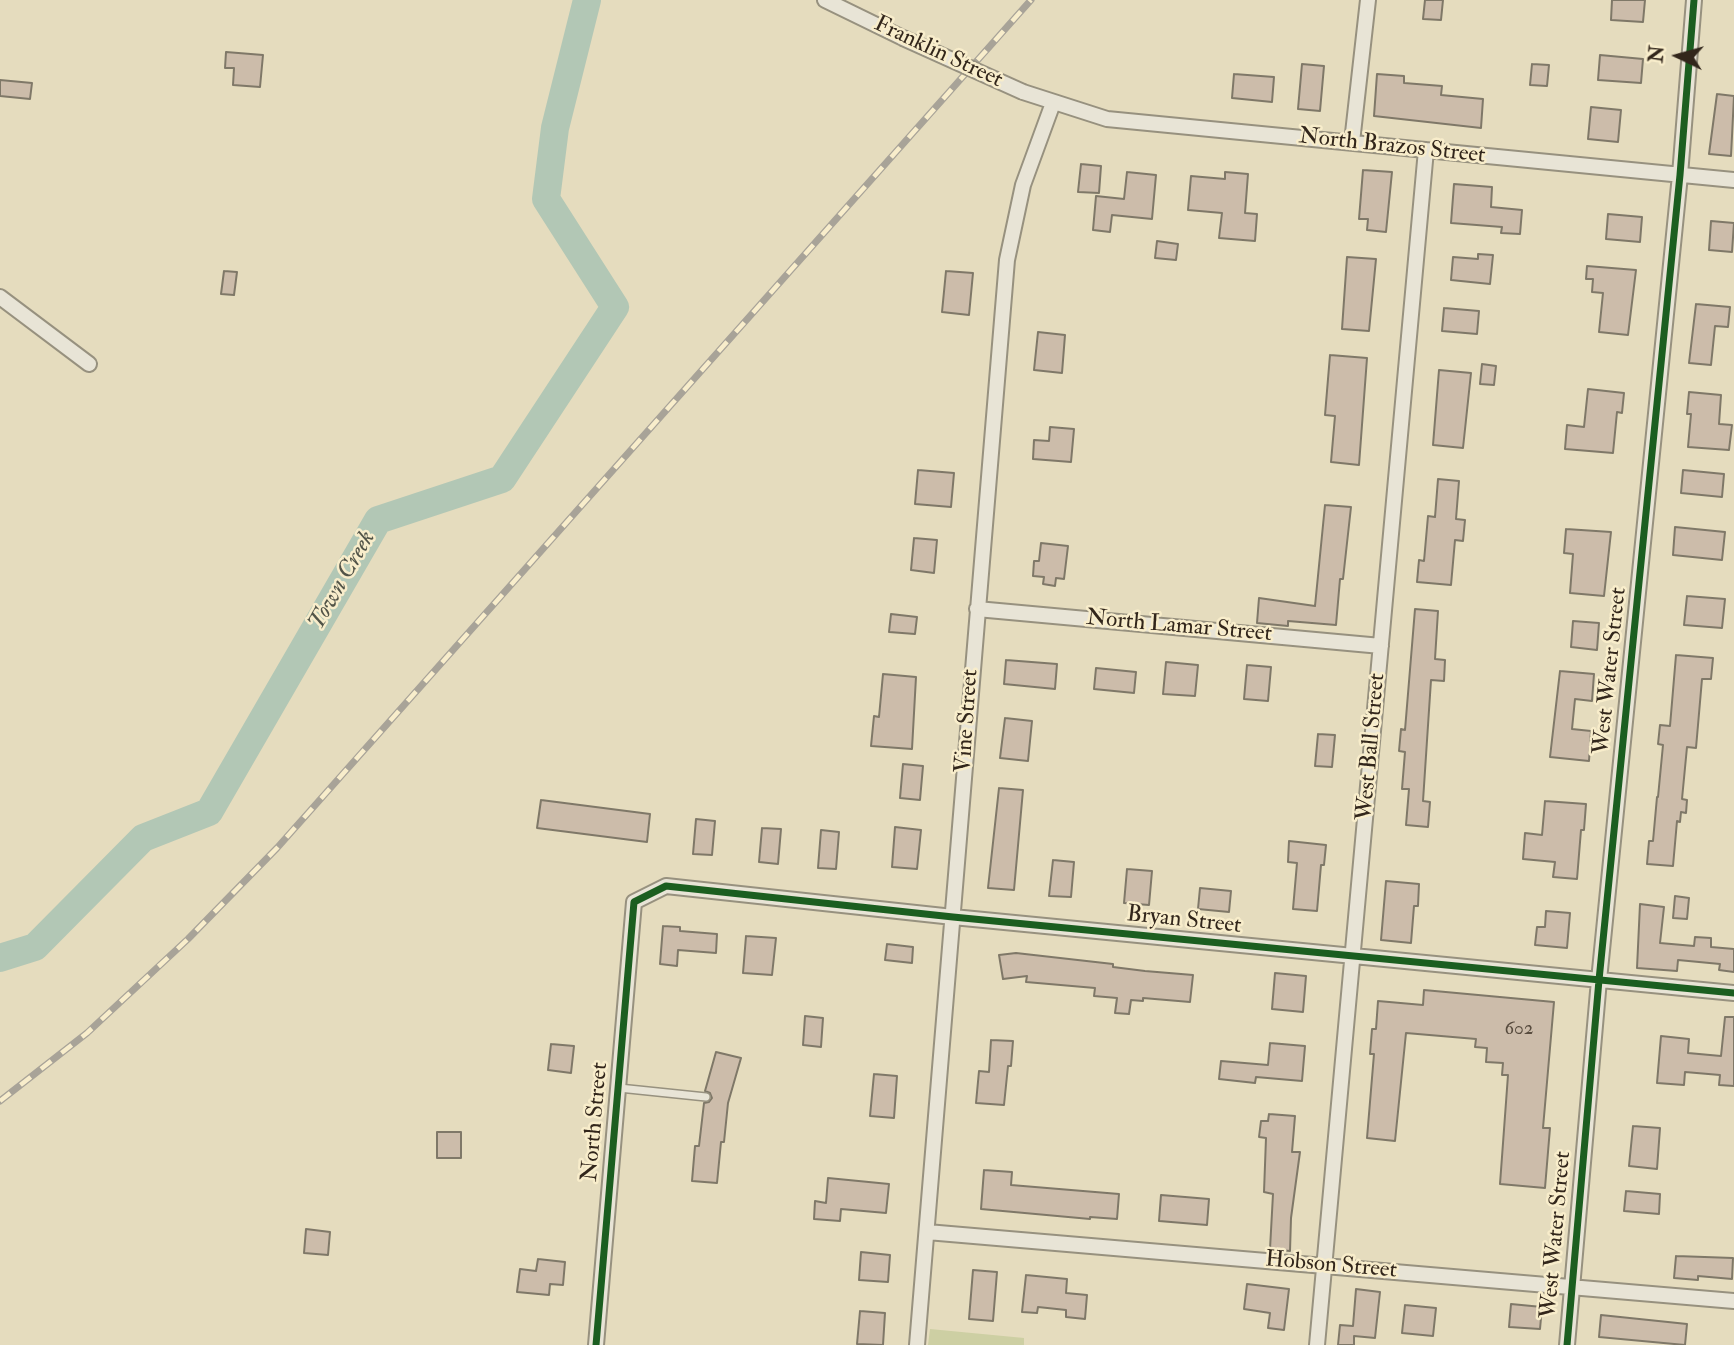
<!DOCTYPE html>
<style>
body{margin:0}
#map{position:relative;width:1734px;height:1345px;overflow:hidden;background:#e5dcbe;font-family:"IM FELL Double Pica",serif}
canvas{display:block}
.north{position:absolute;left:1643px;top:21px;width:70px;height:70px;-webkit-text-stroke:5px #f8edcb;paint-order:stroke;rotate:275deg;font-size:19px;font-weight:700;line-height:28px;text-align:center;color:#32261b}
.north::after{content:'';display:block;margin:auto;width:24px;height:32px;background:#32261b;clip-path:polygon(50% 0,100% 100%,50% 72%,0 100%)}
</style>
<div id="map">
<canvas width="1734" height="1345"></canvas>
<div class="north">N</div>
</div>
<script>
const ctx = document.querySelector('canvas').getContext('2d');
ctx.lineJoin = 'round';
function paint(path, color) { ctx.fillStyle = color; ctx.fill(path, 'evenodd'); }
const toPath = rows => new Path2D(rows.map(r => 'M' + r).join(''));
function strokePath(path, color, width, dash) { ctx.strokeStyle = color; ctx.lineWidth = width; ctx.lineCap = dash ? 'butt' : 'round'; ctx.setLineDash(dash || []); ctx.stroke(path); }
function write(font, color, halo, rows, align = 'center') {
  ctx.font = font + ' "IM FELL Double Pica",serif'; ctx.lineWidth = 5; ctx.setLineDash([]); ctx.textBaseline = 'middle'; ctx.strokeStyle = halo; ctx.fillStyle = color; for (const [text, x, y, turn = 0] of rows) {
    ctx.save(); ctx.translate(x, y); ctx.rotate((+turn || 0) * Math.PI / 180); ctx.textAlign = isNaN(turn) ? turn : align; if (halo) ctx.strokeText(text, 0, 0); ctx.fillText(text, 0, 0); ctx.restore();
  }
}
const green = toPath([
 [930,1329,1024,1338,1024,1345,928,1345]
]);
const river = toPath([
 [0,958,35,947,143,838,209,812,378,520,502,479,615,307,546,199,555,128,587,0]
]);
const building = toPath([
 [1425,0,1443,0,1441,20,1423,19,1425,0],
 [1612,0,1645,0,1643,22,1611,20,1612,0],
 [226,52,263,55,260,87,233,85,234,68,225,68,226,52],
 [1600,55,1643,59,1641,83,1598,80,1600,55],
 [1302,64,1324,66,1320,111,1298,109,1302,64],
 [1532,64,1549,65,1547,86,1530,85,1532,64],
 [1234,74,1274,77,1272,102,1232,98,1234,74],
 [1377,74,1404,76,1404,83,1442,86,1441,95,1483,99,1481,128,1374,116,1377,74],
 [0,80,32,83,30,99,0,96,0,80],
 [1717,94,1734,96,1731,156,1709,154,1717,94],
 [1591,107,1621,110,1618,142,1588,139,1591,107],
 [1081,164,1101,166,1099,193,1078,192,1081,164],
 [1363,170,1392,172,1386,232,1367,230,1368,219,1359,219,1363,170],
 [1127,172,1156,175,1152,219,1112,215,1110,232,1093,230,1096,196,1124,199,1127,172],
 [1225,172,1248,174,1245,213,1257,214,1255,241,1219,238,1222,213,1188,210,1191,176,1225,179,1225,172],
 [1454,184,1492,187,1491,207,1522,210,1520,234,1501,233,1502,227,1451,223,1454,184],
 [1608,214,1642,217,1640,242,1606,239,1608,214],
 [1711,221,1734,223,1732,252,1709,250,1711,221],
 [1157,241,1178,244,1176,260,1155,258,1157,241],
 [1478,254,1493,255,1490,284,1451,280,1453,257,1478,259,1478,254],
 [1347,257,1376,259,1369,331,1342,329,1347,257],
 [1587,266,1636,270,1628,335,1599,332,1603,293,1592,292,1593,279,1586,279,1587,266],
 [224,271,237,272,234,295,221,294,224,271],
 [946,271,973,273,969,315,942,312,946,271],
 [1696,304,1730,307,1728,327,1715,326,1711,365,1689,363,1696,304],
 [1444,308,1479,311,1477,334,1442,331,1444,308],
 [1038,332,1065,335,1062,373,1034,370,1038,332],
 [1330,355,1367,358,1359,465,1331,462,1335,416,1325,415,1330,355],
 [1482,364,1496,366,1494,385,1480,384,1482,364],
 [1439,370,1471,373,1463,448,1433,445,1439,370],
 [1588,389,1624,393,1622,413,1617,412,1613,453,1565,449,1567,425,1584,427,1588,389],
 [1689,392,1721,395,1719,424,1732,425,1729,450,1688,447,1691,414,1687,414,1689,392],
 [1050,427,1074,429,1071,462,1033,459,1034,440,1049,441,1050,427],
 [918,470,954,473,951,507,915,504,918,470],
 [1683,470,1724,474,1722,497,1681,493,1683,470],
 [1438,479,1459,481,1456,519,1465,520,1463,541,1455,540,1451,585,1417,582,1419,560,1424,561,1428,516,1435,517,1438,479],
 [1325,505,1351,507,1343,579,1340,579,1336,625,1288,621,1288,626,1257,623,1259,598,1315,606,1325,505],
 [1675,527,1725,532,1722,560,1673,555,1675,527],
 [1566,529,1611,532,1604,596,1570,593,1573,554,1564,553,1566,529],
 [914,538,937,540,934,573,911,570,914,538],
 [1041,543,1068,546,1064,579,1056,578,1055,586,1043,584,1044,577,1033,576,1034,561,1039,561,1041,543],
 [1687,596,1725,599,1722,628,1684,625,1687,596],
 [1415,609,1438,611,1435,659,1445,660,1444,681,1431,680,1423,801,1430,802,1428,827,1406,825,1409,789,1402,789,1405,752,1399,751,1401,729,1405,730,1415,609],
 [891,614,917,617,915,634,889,632,891,614],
 [1573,621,1599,623,1597,650,1571,647,1573,621],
 [1676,655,1713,658,1711,679,1702,679,1696,748,1687,747,1682,799,1687,800,1686,813,1681,812,1680,822,1677,821,1673,866,1647,864,1649,841,1653,841,1657,797,1658,797,1663,745,1658,744,1660,725,1670,726,1676,655],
 [1006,660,1057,664,1055,689,1004,684,1006,660],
 [1166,662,1198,665,1195,696,1163,694,1166,662],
 [1247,665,1271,667,1268,701,1244,699,1247,665],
 [1096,668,1136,672,1134,693,1094,689,1096,668],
 [1560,671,1594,674,1592,701,1575,699,1572,729,1591,731,1589,761,1550,757,1560,671],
 [883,674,916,677,912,749,871,746,874,716,879,717,883,674],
 [1005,718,1032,721,1028,761,1000,758,1005,718],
 [1318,734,1335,735,1332,767,1315,766,1318,734],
 [903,764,923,766,920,800,900,798,903,764],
 [999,788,1023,790,1014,890,988,888,999,788],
 [541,800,650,814,647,842,537,828,541,800],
 [1545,801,1586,804,1584,830,1581,830,1577,879,1553,877,1555,862,1523,859,1525,833,1542,835,1545,801],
 [696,819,715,821,712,855,693,854,696,819],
 [895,827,921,830,917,869,892,867,895,827],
 [762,828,781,829,778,864,759,862,762,828],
 [821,830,839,832,836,869,818,868,821,830],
 [1289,841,1326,845,1324,865,1321,865,1317,911,1293,909,1297,863,1288,862,1289,841],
 [1053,860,1074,862,1071,897,1049,896,1053,860],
 [1127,869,1152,871,1149,905,1124,903,1127,869],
 [1386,881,1419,884,1418,906,1414,906,1411,943,1381,940,1386,881],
 [1200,888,1231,891,1229,912,1198,909,1200,888],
 [1675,896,1689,898,1687,919,1673,918,1675,896],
 [1640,904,1664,907,1660,943,1694,946,1695,937,1711,938,1711,947,1734,949,1734,972,1719,970,1720,964,1678,960,1677,971,1637,968,1640,904],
 [1546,911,1570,913,1567,948,1535,945,1537,927,1545,927,1546,911],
 [663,926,680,927,680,931,717,934,716,953,678,950,677,966,660,964,663,926],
 [746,936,776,938,772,975,743,973,746,936],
 [887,944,913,947,912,963,885,960,887,944],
 [1016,953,1113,964,1113,967,1145,971,1193,975,1190,1002,1143,998,1143,1001,1131,1000,1129,1014,1115,1013,1117,998,1094,996,1095,988,1026,982,1027,976,1003,979,999,955,1016,953],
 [1275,973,1306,976,1303,1012,1272,1009,1275,973],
 [1424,990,1554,1002,1543,1128,1550,1128,1545,1188,1500,1184,1508,1075,1502,1075,1503,1063,1486,1062,1487,1048,1475,1047,1476,1039,1406,1033,1395,1141,1367,1138,1374,1054,1370,1054,1372,1029,1376,1029,1378,1001,1423,1005,1424,990],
 [805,1016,823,1018,821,1047,803,1045,805,1016],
 [1725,1017,1734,1017,1734,1086,1719,1085,1720,1075,1685,1072,1684,1085,1657,1083,1661,1036,1689,1039,1688,1053,1721,1056,1725,1017],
 [991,1040,1013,1041,1011,1066,1008,1066,1004,1105,976,1103,979,1071,989,1072,991,1040],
 [1270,1043,1305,1046,1302,1081,1256,1077,1255,1083,1219,1079,1221,1061,1268,1065,1270,1043],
 [551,1044,574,1046,571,1073,548,1070,551,1044],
 [716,1052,741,1058,728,1103,724,1142,721,1142,717,1183,692,1181,695,1146,699,1146,704,1103,709,1102,712,1098,710,1093,705,1091,716,1052],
 [874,1074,897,1076,894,1118,870,1116,874,1074],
 [1269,1114,1295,1116,1292,1152,1300,1152,1291,1218,1290,1251,1270,1249,1273,1194,1264,1192,1266,1138,1259,1137,1261,1121,1268,1121,1269,1114],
 [1633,1126,1660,1128,1657,1169,1629,1166,1633,1126],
 [437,1132,461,1132,461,1158,437,1158,437,1132],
 [984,1170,1012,1172,1011,1185,1119,1194,1117,1219,1090,1217,1090,1219,981,1209,984,1170],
 [828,1178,889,1184,886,1213,841,1209,840,1221,814,1219,815,1201,826,1203,828,1178],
 [1626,1191,1660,1194,1659,1214,1624,1211,1626,1191],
 [1161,1195,1209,1199,1207,1225,1159,1221,1161,1195],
 [306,1229,330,1232,328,1255,304,1253,306,1229],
 [861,1252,890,1255,888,1282,859,1280,861,1252],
 [1676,1256,1733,1258,1732,1279,1698,1276,1698,1280,1674,1278,1676,1256],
 [538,1259,565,1262,563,1285,550,1284,549,1295,517,1292,520,1269,536,1271,538,1259],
 [973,1270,997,1272,993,1321,969,1319,973,1270],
 [1026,1275,1067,1279,1066,1293,1087,1295,1085,1319,1066,1317,1066,1310,1038,1307,1037,1313,1022,1312,1026,1275],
 [1247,1284,1289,1289,1284,1330,1268,1328,1270,1313,1244,1309,1247,1284],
 [1356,1289,1380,1292,1375,1338,1354,1336,1354,1345,1338,1345,1340,1325,1353,1326,1356,1289],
 [1511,1304,1542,1307,1540,1329,1509,1327,1511,1304],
 [1405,1305,1436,1308,1433,1336,1402,1333,1405,1305],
 [860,1311,885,1313,883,1345,857,1344,860,1311],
 [1601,1315,1687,1324,1685,1345,1599,1337,1601,1315]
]);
const lane = toPath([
 [619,1088,706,1097]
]);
const street = toPath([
 [825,0,903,38],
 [1023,92,1107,119,1734,180],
 [1352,142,1368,0],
 [0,297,89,364],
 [977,609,1381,646],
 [927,1232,1734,1301],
 [596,1345,634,902,666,886,953,917,1734,993],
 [917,1345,1007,260,1023,185,1053,103],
 [1317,1345,1426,150],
 [1567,1345,1599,980,1680,175,1694,0]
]);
const rail = toPath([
 [0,1101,87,1033,188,939,277,848,1031,0]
]);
const streetBridge = toPath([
 [903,38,1023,92]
]);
const cycleway = toPath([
 [596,1345,634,902,666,886,953,917,1734,993],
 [1567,1345,1599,980,1680,175,1694,0]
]);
const numberNames = [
 ["602",1519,1030]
];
const streetNames = [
 ["Franklin Street",938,53,25],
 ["North Brazos Street",1392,147,6],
 ["North Lamar Street",1179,627,5],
 ["West Water Street",1611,671,-84],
 ["Vine Street",968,721,-86],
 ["West Ball Street",1372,747,-85],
 ["Bryan Street",1184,921,6],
 ["North Street",596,1122,-85],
 ["West Water Street",1557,1235,-85],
 ["Hobson Street",1331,1266,5]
];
const waterNames = [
 ["Town Creek",343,581,-60]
];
paint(green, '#cdcfa3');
strokePath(river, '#b2c7b5', 28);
paint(building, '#ccbcaa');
strokePath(building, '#7f7868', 2);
strokePath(lane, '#97917f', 10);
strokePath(street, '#97917f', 18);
strokePath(lane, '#e8e4d6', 7);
strokePath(street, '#e8e4d6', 14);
strokePath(rail, '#a8a398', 7);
strokePath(rail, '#f8edcb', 4.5, [13]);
strokePath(streetBridge, '#97917f', 18, []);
strokePath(streetBridge, '#e8e4d6', 14);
strokePath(cycleway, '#1b5e20', 7);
write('19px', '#584c3f', null, numberNames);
write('23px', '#32261b', '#f8edcb', streetNames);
write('italic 24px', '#525448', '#f8edcb', waterNames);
</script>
